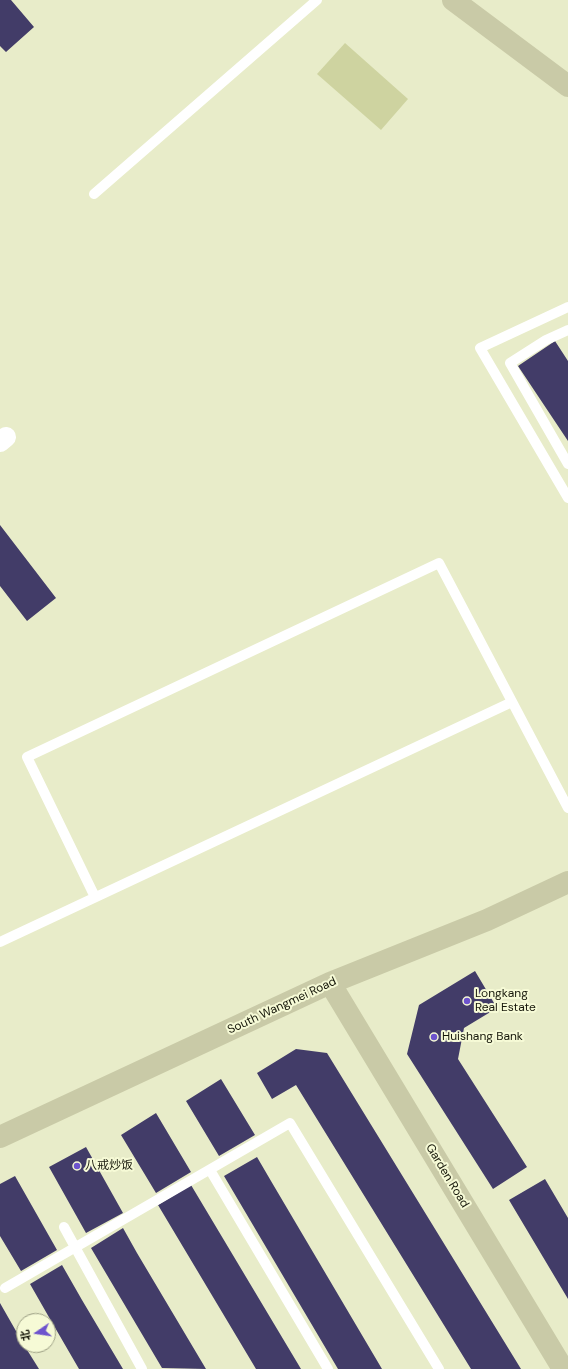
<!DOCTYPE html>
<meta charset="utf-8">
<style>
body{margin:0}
#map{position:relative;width:568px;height:1369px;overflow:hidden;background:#e8ecc9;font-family:"DM Sans","Noto Sans SC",sans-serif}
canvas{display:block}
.north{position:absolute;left:16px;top:1313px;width:40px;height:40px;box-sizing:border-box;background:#f6fad6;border:1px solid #9c9f84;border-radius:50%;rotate:257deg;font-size:11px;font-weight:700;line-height:16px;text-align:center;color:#16170a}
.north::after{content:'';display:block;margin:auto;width:14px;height:18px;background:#6d53cd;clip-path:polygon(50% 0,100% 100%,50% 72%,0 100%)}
</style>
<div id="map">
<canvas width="568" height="1369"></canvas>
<div class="north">北</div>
</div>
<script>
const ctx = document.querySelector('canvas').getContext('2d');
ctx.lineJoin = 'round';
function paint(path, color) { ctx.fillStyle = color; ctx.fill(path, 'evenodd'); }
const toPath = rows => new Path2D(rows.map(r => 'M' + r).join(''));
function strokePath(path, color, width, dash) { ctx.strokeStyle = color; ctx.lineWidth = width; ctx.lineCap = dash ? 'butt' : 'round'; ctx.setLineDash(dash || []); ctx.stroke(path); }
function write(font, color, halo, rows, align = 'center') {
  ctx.font = font + ' "DM Sans","Noto Sans SC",sans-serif'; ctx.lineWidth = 4; ctx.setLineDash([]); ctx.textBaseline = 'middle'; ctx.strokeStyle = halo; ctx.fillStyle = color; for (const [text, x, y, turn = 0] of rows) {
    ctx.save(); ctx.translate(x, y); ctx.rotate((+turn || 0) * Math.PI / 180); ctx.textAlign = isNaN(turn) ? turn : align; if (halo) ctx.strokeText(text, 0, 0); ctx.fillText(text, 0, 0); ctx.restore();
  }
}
const green = toPath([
 [345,43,408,99,381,130,317,74]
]);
const building = toPath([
 [0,0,11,0,34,27,6,52,0,46],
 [555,341,568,361,568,441,518,366],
 [0,525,56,598,27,621,0,586],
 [475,971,497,1008,464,1028,458,1059,527,1167,493,1189,407,1054,419,1005],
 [296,1049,327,1053,521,1369,471,1369,296,1085,272,1099,257,1073],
 [221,1079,255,1135,219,1156,186,1101],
 [156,1113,191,1172,156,1193,121,1135],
 [86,1147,123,1213,86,1233,49,1167],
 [257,1157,271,1181,382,1369,338,1369,224,1176],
 [15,1176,57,1250,21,1271,0,1236,0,1184],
 [545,1179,568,1218,568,1299,509,1200],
 [191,1185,301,1369,256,1369,158,1205],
 [123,1228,137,1253,206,1369,162,1368,91,1248],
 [62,1265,82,1300,123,1369,79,1369,50,1319,30,1284],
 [0,1303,24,1345,39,1369,0,1369]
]);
const lane = toPath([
 [94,194,317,0],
 [568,307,480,348,568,498],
 [568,330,546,340,510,363,568,464],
 [95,897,27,757,439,563,568,808],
 [0,942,512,702],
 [210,1170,328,1369],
 [64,1227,142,1369],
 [5,1288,290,1123,439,1369]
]);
const street = toPath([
 [0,442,6,437]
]);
const secondary = toPath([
 [453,0,568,86],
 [330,983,563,1369],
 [0,1137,330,983,487,920,568,882]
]);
const markers = [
 [467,1001,4,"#6d53cd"],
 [434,1037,4,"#6d53cd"],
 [77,1166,4,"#6d53cd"]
];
const poiNames = [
 ["Longkang",475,994],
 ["Real Estate",475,1008],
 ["Huishang Bank",442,1037],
 ["八戒炒饭",85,1166]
];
const streetNames = [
 ["South Wangmei Road",282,1006,-25],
 ["Garden Road",447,1176,59]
];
paint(green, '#ced3a0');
paint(building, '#423c68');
strokePath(lane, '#fff', 10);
strokePath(street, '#fff', 20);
strokePath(secondary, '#c9caa7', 22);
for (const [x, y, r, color] of markers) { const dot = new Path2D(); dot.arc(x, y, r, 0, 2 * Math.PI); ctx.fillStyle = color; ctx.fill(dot); strokePath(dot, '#f6fad6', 1.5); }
write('12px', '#16170a', '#f6fad6', poiNames, 'left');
write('12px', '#16170a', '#f6fad6', streetNames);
</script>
